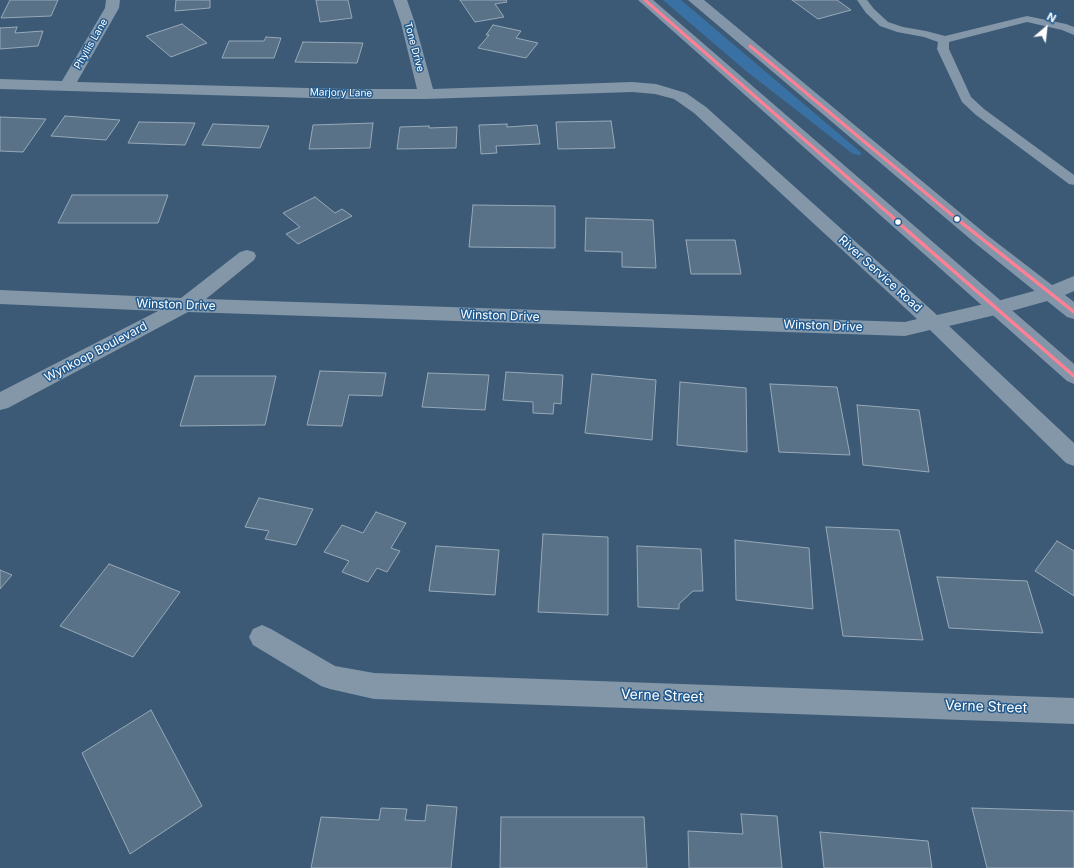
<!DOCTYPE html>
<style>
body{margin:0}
#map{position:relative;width:1074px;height:868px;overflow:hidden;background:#3c5a76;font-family:Inter,sans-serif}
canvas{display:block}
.north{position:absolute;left:1026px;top:8px;width:40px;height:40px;-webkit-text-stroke:3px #245b8e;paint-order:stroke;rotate:28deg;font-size:11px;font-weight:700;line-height:16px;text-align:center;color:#fff}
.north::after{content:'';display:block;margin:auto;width:14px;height:18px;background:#fff;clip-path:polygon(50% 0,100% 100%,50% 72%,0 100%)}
</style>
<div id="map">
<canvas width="1074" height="868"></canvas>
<div class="north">N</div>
</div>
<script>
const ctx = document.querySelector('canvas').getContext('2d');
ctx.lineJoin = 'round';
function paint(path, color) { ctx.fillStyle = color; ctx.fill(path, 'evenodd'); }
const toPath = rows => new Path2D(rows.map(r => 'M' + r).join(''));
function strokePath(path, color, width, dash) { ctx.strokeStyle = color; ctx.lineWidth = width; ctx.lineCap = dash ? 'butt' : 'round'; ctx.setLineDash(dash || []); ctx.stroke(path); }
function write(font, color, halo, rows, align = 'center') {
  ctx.font = font + ' Inter,sans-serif'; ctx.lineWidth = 3; ctx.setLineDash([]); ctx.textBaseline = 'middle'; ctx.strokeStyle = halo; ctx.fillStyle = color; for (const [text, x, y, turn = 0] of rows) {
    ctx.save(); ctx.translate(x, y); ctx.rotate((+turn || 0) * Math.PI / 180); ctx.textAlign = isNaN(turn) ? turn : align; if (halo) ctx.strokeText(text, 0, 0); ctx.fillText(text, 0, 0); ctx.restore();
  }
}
const green = toPath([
 [663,0,681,0,858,150,861,153,861,155,853,154,746,71]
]);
const building = toPath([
 [10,0,58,0,51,16,1,18,10,0],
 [176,0,210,0,210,8,175,11,176,0],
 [316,0,348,0,352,18,320,22,316,0],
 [460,0,506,0,507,2,495,4,504,17,475,22,460,0],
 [792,0,837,0,851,10,818,19,792,0],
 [182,24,207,43,171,57,146,36,182,24],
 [493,25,521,31,516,38,538,43,526,58,478,48,489,35,486,35,493,25],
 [17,27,15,33,43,31,38,46,0,49,0,28,17,27],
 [266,37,281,38,274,58,222,58,229,41,264,41,266,37],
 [303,42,363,43,357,63,295,62,303,42],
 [65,116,120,120,106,140,51,136,65,116],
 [0,117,46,119,23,152,0,151,0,117],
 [611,121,615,148,558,149,556,122,611,121],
 [139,122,195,123,185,145,128,143,139,122],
 [373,123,370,148,309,149,313,125,373,123],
 [213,124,269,126,260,148,202,145,213,124],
 [507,124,507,127,537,125,540,144,496,146,497,153,481,154,479,125,507,124],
 [429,126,429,128,457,127,456,148,397,149,400,127,429,126],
 [72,195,168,195,158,223,58,223,72,195],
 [315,197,335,213,342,209,352,216,298,244,286,234,300,227,283,213,315,197],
 [473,205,555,206,555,248,469,247,473,205],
 [586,218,653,220,656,268,622,267,622,252,585,251,586,218],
 [686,240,735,240,741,274,691,274,686,240],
 [320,371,386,373,382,396,349,395,342,426,307,425,320,371],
 [506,372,563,375,561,404,554,403,553,414,533,413,533,402,503,400,506,372],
 [428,373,489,375,485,410,422,407,428,373],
 [592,374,656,380,652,440,585,433,592,374],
 [195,376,276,376,265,425,180,426,195,376],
 [680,382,746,388,747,452,677,445,680,382],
 [770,384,837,387,850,455,779,452,770,384],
 [857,405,919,410,929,472,863,465,857,405],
 [259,498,313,509,296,545,265,539,269,531,245,527,259,498],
 [376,512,406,523,391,548,400,551,387,572,377,568,368,582,342,572,349,561,324,552,342,525,363,533,376,512],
 [826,527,899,530,923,640,843,636,826,527],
 [543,534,608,537,608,615,538,612,543,534],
 [735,540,809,548,813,609,736,600,735,540],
 [1057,541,1074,551,1074,596,1035,571,1057,541],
 [436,546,499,550,495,595,429,591,436,546],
 [637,546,701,549,703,591,693,591,679,604,679,609,638,607,637,546],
 [109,564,180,592,133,657,60,626,109,564],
 [0,570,12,575,0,589,0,570],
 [937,577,1027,581,1043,633,949,628,937,577],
 [151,710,202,806,130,854,82,753,151,710],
 [427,805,457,807,451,868,311,868,321,817,379,820,381,808,407,809,405,820,425,821,427,805],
 [972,808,1074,811,1074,868,987,868,972,808],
 [741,814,777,816,782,868,689,868,688,831,743,834,741,814],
 [501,817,644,817,647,868,500,868,501,817],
 [820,832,928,841,932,868,824,868,820,832]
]);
const service = toPath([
 [857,0,867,0,874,9,888,22,903,27,926,31,945,36,1027,16,1066,24,1074,27,1074,35,1062,30,1027,22,949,42,949,49,971,97,984,109,1074,175,1074,185,1069,184,976,115,962,102,937,49,938,42,924,37,897,32,880,26,866,13,857,0]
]);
const minor = toPath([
 [106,0,120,0,119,8,77,82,346,89,417,89,401,23,393,0,407,0,415,23,433,89,632,82,656,84,686,93,706,107,937,315,997,301,1004,303,1007,308,1004,313,949,326,1074,443,1074,466,1066,463,930,330,905,336,188,312,8,408,0,410,0,392,158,311,0,304,0,290,181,298,240,252,247,250,254,252,256,256,254,260,206,299,905,322,917,319,694,113,674,99,655,94,632,92,426,99,346,99,0,89,0,79,62,81,105,8,106,0],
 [262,625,271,629,335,666,374,673,1074,698,1074,724,374,699,330,689,321,686,253,645,249,637,253,629,262,625]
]);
const tertiary = toPath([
 [1074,276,1074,291,1058,298,997,315,990,313,987,308,990,303,1045,288,1074,276]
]);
const primary = toPath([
 [638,0,653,0,1074,364,1074,384,1067,381,638,0],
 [688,0,704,0,987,235,1074,302,1074,319,1067,317,975,243,688,0]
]);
const bus1Far1 = toPath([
 [645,0,896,220],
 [750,46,958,220]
]);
const bus1 = toPath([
 [894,219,1074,376],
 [957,219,1074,312]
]);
const markers = [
 [957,219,3.5,"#fff"],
 [898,222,3.5,"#fff"]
];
const farStreetnames = [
 ["Phyllis Lane",91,44,-60],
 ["Tone Drive",414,47,75],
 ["Marjory Lane",341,93,1]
];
const streetNames = [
 ["River Service Road",880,274,42],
 ["Winston Drive",176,305,2],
 ["Winston Drive",500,316,2],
 ["Winston Drive",823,326,2],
 ["Wynkoop Boulevard",96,352,-28]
];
const nearStreetnames = [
 ["Verne Street",662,696,2],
 ["Verne Street",986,707,2]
];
paint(green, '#3971a4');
paint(building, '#597288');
strokePath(building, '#97a9b8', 1);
paint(service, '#8397a9');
paint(minor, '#8397a9');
paint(tertiary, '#8397a9');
paint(primary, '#8396a9');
strokePath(bus1Far1, '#ff8094', 3);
strokePath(bus1, '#ff8094', 3.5);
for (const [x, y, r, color] of markers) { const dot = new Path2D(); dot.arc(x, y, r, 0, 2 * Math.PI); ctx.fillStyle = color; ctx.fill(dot); strokePath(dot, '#245b8e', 1.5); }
write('10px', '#fff', '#245b8e', farStreetnames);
write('12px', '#fff', '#245b8e', streetNames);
write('14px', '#fff', '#245b8e', nearStreetnames);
</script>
